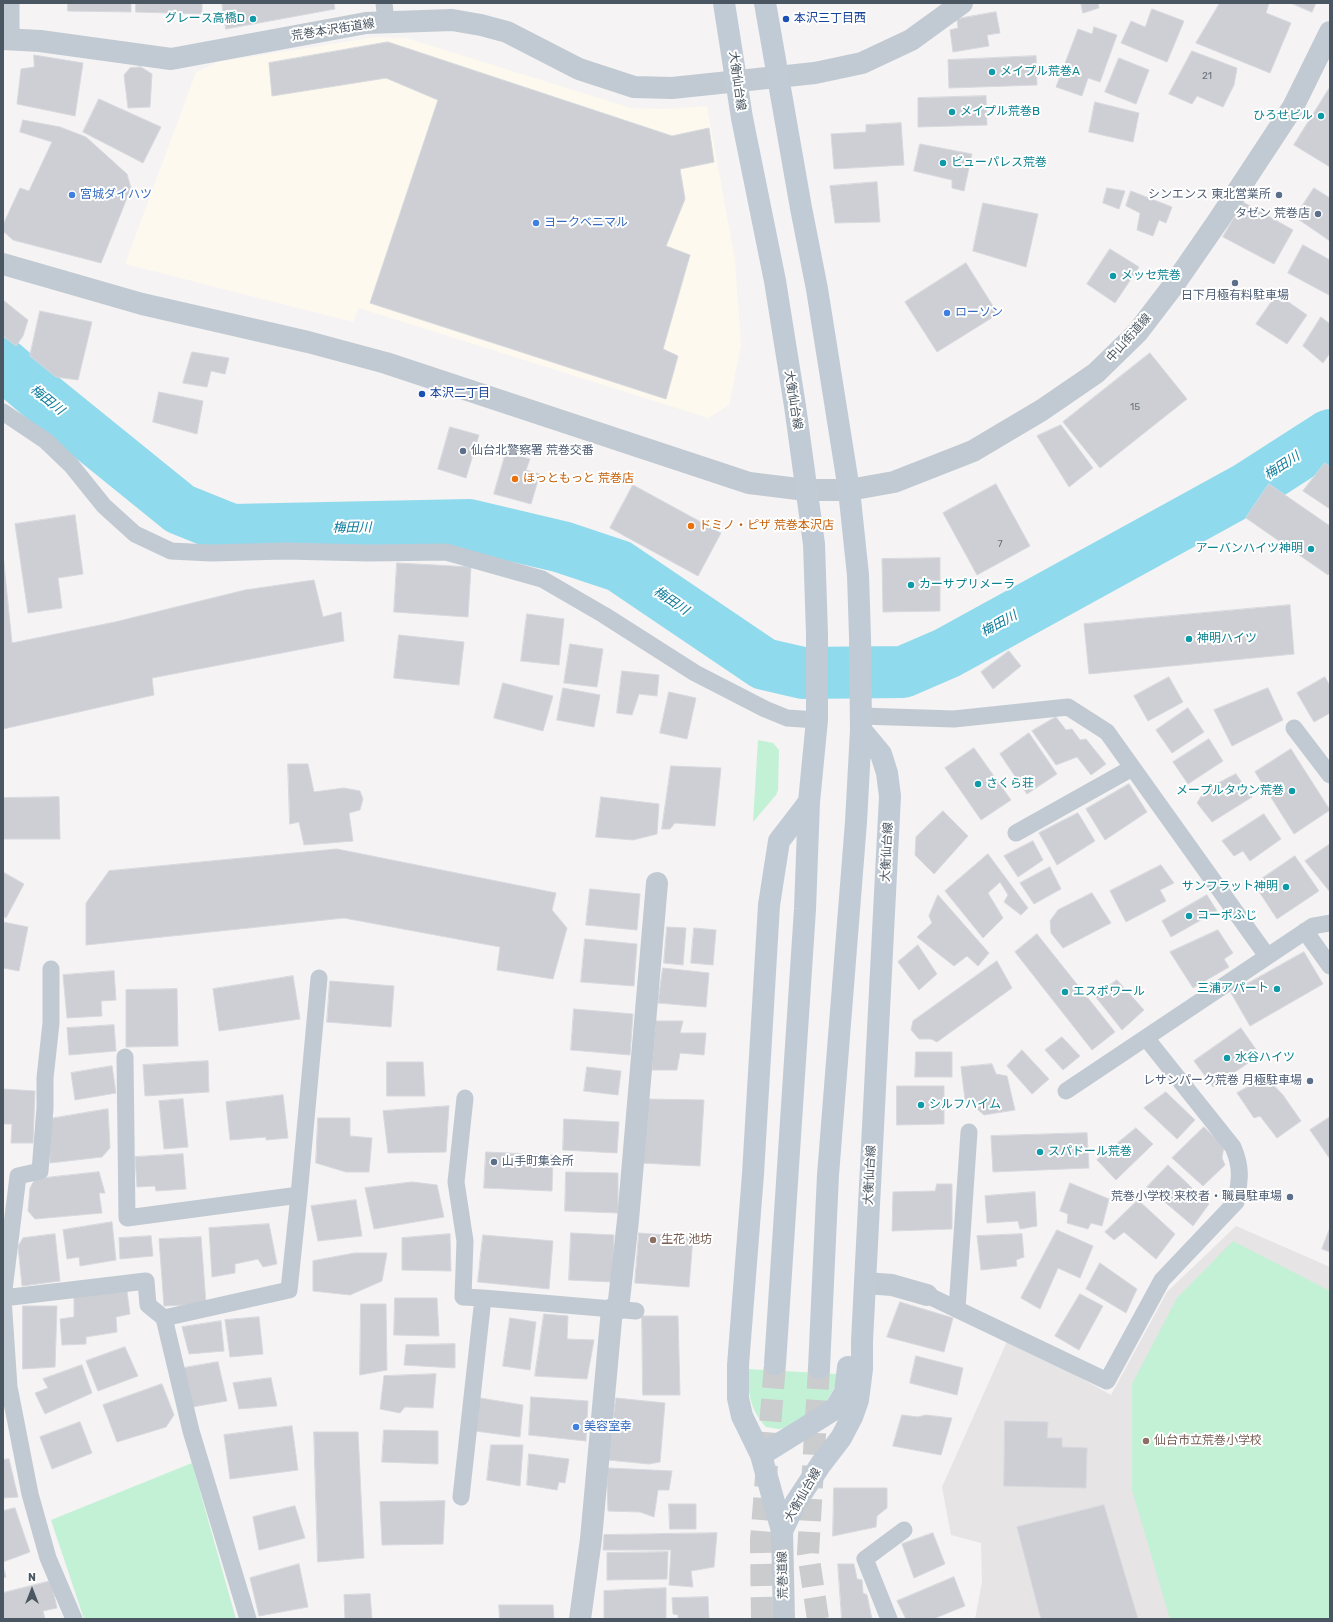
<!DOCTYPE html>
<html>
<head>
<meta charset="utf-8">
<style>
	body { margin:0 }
	#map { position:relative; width:1333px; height:1622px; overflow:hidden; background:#f5f3f3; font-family:Rubik,sans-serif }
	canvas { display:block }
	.frame { position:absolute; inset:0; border:4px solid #4a5661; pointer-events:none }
	.north { position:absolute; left:12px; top:1570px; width:40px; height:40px; -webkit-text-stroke:3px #fff; paint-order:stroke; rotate:0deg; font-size:11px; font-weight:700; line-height:16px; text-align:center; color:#4a5661 }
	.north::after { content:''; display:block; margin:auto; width:14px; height:18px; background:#4a5661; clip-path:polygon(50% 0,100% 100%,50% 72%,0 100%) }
</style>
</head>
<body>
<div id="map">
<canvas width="1333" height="1622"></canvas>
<div class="frame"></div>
<div class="north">N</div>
</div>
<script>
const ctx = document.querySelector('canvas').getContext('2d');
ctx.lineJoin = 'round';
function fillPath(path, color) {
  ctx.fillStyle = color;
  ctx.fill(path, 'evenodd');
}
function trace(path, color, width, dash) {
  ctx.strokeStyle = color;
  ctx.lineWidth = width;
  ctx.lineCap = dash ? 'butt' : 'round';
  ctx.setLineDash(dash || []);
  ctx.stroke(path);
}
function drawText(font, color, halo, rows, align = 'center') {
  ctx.font = font + ' Rubik,"Noto Sans JP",sans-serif';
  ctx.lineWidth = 4;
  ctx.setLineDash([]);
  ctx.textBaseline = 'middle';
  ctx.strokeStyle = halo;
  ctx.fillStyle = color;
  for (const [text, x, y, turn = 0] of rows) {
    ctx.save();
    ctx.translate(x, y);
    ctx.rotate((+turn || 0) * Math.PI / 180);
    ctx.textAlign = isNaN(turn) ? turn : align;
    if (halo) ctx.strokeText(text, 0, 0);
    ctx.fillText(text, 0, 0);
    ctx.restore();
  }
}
fillPath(new Path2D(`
	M376 37 406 38 631 108 666 109 707 106 735 261 741 345 729 405 708 418 359 308 353 322 125 264 196 72 218 62Z`), '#fdf9ef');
fillPath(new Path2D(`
	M1236 1226 1330 1267V1619H975L982 1582 981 1543 951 1535 942 1487 1009 1337 1111 1395 1167 1292Z`), '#e6e4e5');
fillPath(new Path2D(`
	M758 740 773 743 779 750 778 790 776 795 753 822Z
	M1233 1241 1330 1291V1619H1170L1132 1490V1384L1177 1298Z
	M747 1369 837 1374 838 1381 824 1406 788 1428 778 1429 766 1427C749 1408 749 1394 747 1369Z
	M192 1463 236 1619H84L51 1520Z`), '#c3f1d5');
trace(new Path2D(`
	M3 364 38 394 180 509 232 530 469 525 562 547 619 566 764 664 803 673 903 672 947 653 1249 487 1330 435`), '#90daee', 52);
const building = new Path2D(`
	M68 3H131V12L68 11Z
	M136 3H202V14L136 12Z
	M222 3H334L335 9 226 29Z
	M1081 3H1098L1099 8 1083 13Z
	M1220 3H1269L1266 13 1291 23 1270 73 1196 43Z
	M1291 3H1316L1312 12Z
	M1152 9 1184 21 1167 62 1121 43 1131 21 1145 27Z
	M996 12 1000 33 987 35 989 46 953 52 950 30 958 28 957 19Z
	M1094 27 1117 35 1100 82 1088 78 1082 96 1056 87 1078 29 1092 34Z
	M388 42 672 136 709 128 714 162 680 169 685 199 666 246 690 255 663 349 678 356 666 399 370 303 438 100 386 78 272 96 269 63Z
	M1192 51 1237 68 1234 85 1223 107 1197 96 1192 104 1169 94Z
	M34 55 83 63 75 116 17 104 21 69 34 67Z
	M1036 56 1037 85 949 88 948 60Z
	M1119 58 1149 70 1136 104 1105 92Z
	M141 67 152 74 150 107 128 108 124 75 130 68Z
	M1330 87V167L1294 145Z
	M986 96 987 125 918 127V98Z
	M99 99 161 127 143 163 83 132Z
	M1095 102 1139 113 1133 142 1089 132Z
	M23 120 60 127 86 137 127 174 131 188 101 263 13 240 3 231V225L20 188 29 191 52 142 20 132Z
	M901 123 904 165 834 169 831 134 866 132V125Z
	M920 144 972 154 964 191 952 188V180L914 171Z
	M877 182 880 222 835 223 830 186Z
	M1107 188 1125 191 1119 209 1103 203Z
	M1314 188 1330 198V241L1295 217Z
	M1131 191 1172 207 1166 223 1159 220 1153 236 1137 230 1140 213 1126 206Z
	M1243 202 1293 230 1274 264 1223 237Z
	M983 203 1038 214 1026 267 973 251Z
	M1303 245 1330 260 1329 295 1288 273Z
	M1110 249 1139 267 1115 303 1087 284Z
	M966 263 998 314 937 352 905 302Z
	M1277 294 1307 315 1287 344 1256 324Z
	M3 300 28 320 23 336 16 346 3 336Z
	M40 311 92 322 78 380 56 377 30 356Z
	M1321 317 1330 324V353L1323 363 1303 346Z
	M192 352 229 358 225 374 211 371 207 387 183 383Z
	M1150 353 1187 399 1100 468 1063 422Z
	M159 392 203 401 197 434 153 422Z
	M1061 425 1093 468 1069 487 1037 436Z
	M450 427 479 435 466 478 438 469Z
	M506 452 530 459 526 470 540 474 531 504 494 494Z
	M1325 463 1330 467V509L1303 491Z
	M996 484 1030 546 977 575 943 513Z
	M1269 484 1330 526V573L1328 575 1246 518Z
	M633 485 721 533 698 576 610 528Z
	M75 515 83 574 58 578 62 608 28 613 15 524Z
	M3 554 12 643 115 622 245 590 314 580 323 617 341 612 344 641 152 678 154 695 3 729Z
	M940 558V611L883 612 882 559Z
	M397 563 471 567 468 617 394 612Z
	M1290 605 1294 654 1089 674 1084 624Z
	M527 614 564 619 559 665 521 661Z
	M399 635 464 642 459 685 394 678Z
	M570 644 603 649 597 687 564 683Z
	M1009 651 1021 666 993 689 981 672Z
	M622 671 659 675 657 696 639 694 632 715 617 713Z
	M1169 677 1183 702 1148 721 1134 696Z
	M1325 677 1330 686V713L1314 722 1297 693Z
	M503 683 553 696 543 731 494 718Z
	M563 688 600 695 594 727 557 720Z
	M1268 688 1283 720 1232 746 1214 710Z
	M669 692 696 698 687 739 660 733Z
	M1188 708 1204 732 1172 753 1156 730Z
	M1056 717 1066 730 1072 729 1080 740 1086 739 1106 764 1091 775 1077 757 1056 765 1032 731Z
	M1029 733 1057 774 1027 794 1000 754Z
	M1209 739 1223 761 1188 784 1173 762Z
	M974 748 1011 800 981 820 945 768Z
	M1291 749 1330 810 1294 834 1255 772Z
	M288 764H308L314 792 344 788 360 791 363 799 360 810 349 813 353 841 304 845 299 822 290 824Z
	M671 766 721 768 715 826 675 823 670 829H662Z
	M1236 774 1252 797 1212 822 1197 803 1205 790Z
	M1129 784 1147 812 1105 840 1086 809Z
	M59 797 60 839H3V798Z
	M601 797 659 804 657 834 633 840 596 837Z
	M943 811 968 836 934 874 915 855 916 837Z
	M1078 813 1095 841 1057 865 1039 833Z
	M1264 814 1281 839 1250 861 1243 851 1234 856 1222 841Z
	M1033 841 1043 860 1018 877 1004 856Z
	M1330 844V892L1305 861Z
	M337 849 556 893 552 910 567 928 553 979 497 970 500 947 344 918 86 945V903L109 871Z
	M988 854 1028 908 1021 915 1004 902 1008 895 1000 882 988 893 1003 918 983 938 945 891Z
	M1295 856 1319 891 1277 919 1254 884Z
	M1161 865 1174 883 1160 890 1166 901 1126 922 1110 891Z
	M1050 867 1061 889 1034 904 1020 883Z
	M3 872 24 884 6 918 3 916Z
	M590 889 640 894 637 930 586 925Z
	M1092 893 1111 923 1063 948 1051 933 1050 921 1058 910Z
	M938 895 989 953 978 966 967 956 954 966 917 937 932 923 929 916Z
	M1207 895 1217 911 1171 937 1162 921Z
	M3 922 28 927 19 971 3 968Z
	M667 927 686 928 683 965 664 963Z
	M694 928 716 930 713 965 691 963Z
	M1218 930 1233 953 1224 959 1229 967 1193 988 1170 952Z
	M1037 934 1115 1032 1092 1050 1015 952Z
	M585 939 637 944 634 986 581 982Z
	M918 945 937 974 919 990 898 962Z
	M1304 952 1323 984 1250 1026 1231 993Z
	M997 961 1012 988 937 1042 931 1039H919L911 1030 913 1021Z
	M663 968 709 973 706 1007 658 1003Z
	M114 971 116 1000 101 1001 102 1016 67 1018 63 975Z
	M293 976 300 1019 219 1031 213 989Z
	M1117 980 1144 1010 1122 1030 1095 996Z
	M330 981 394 986 391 1027 327 1022Z
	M177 989 178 1046 126 1047V990Z
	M574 1009 633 1014 630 1055 571 1050Z
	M656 1021H683L680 1033H706L704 1055 680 1053 677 1070H652Z
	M114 1025 116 1051 69 1055 67 1028Z
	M1241 1028 1260 1055 1213 1087 1194 1061Z
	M1062 1037 1080 1056 1063 1070 1045 1050Z
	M1022 1050 1049 1079 1032 1094 1007 1066Z
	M916 1052H952V1077H915Z
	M208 1061 209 1092 145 1096 143 1065Z
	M387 1062H423L425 1096H387Z
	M992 1064 996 1074 1007 1076 1015 1110 984 1115 977 1109 976 1100H965L961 1067Z
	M112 1066 116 1093 75 1100 71 1073Z
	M587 1067 621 1071 618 1095 584 1091Z
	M1266 1077 1283 1095 1301 1121 1277 1138 1260 1116 1254 1118 1237 1093Z
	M897 1086H944V1124L897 1125Z
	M3 1089 35 1091 33 1143H11L12 1124H3Z
	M1166 1092 1195 1120 1177 1139 1144 1108Z
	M283 1095 288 1138 266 1140V1137L230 1140 226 1102Z
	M183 1099 188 1147 164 1149 159 1101Z
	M646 1099 704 1100 700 1166 640 1163Z
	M449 1106 446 1152 388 1153 383 1111Z
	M108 1109 110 1148 102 1157 50 1163 49 1119Z
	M1330 1117V1159L1310 1130Z
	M318 1118H350V1136L372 1138 369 1172H346L316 1163Z
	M564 1119 619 1122 617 1153 563 1150Z
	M1204 1127 1224 1146 1222 1158 1225 1165 1203 1186 1172 1158Z
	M1136 1128 1153 1144 1116 1180 1097 1160Z
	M1087 1133 1089 1168 993 1172 991 1136Z
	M486 1152 553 1155 552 1191 484 1188Z
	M183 1154 186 1189 156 1191 155 1186 137 1187 135 1157Z
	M1168 1165 1209 1204 1193 1226 1147 1187Z
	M99 1172 105 1193H99L102 1213 35 1219 28 1211 30 1188 35 1179Z
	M566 1172 618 1173V1213L565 1211Z
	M412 1182 437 1185 444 1217 374 1229 365 1188Z
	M1070 1183 1109 1199 1102 1226 1091 1223 1088 1229 1067 1223 1068 1214 1060 1211Z
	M937 1184H952V1229L892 1231 893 1192 935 1191Z
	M1035 1192 1037 1226 1020 1229 1018 1221 987 1223 985 1196Z
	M356 1200 362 1236 318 1241 311 1206Z
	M1138 1200 1175 1234 1156 1259 1124 1232 1114 1240 1105 1232Z
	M112 1222 116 1260 80 1266 79 1257 67 1259 63 1230Z
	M269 1224 277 1264 263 1267 258 1259 235 1264V1273L212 1277 209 1228Z
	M1330 1228V1252L1322 1249Z
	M1057 1230 1093 1246 1080 1278 1058 1268 1040 1309 1021 1298Z
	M571 1233 614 1235 612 1282 569 1280Z
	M639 1233 693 1237 689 1287 635 1283Z
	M55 1234 60 1281 22 1286 18 1246 23 1238Z
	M450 1234 451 1271 402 1270V1238Z
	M1022 1234 1024 1257 1016 1260 1017 1266 981 1270 977 1236Z
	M483 1235 553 1241 549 1289 478 1282Z
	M151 1236 153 1256 120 1259 119 1238Z
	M201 1237 206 1304 164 1306 159 1239Z
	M355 1253H387L382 1281 350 1295 313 1291V1261Z
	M1100 1263 1137 1289 1126 1313 1086 1289Z
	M127 1291 130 1314 116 1317 117 1332 86 1337V1344L62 1345 60 1319 74 1317V1297Z
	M1080 1294 1103 1306 1079 1350 1055 1336Z
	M395 1298H437L439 1336 394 1335Z
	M900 1302 953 1318 944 1352 887 1337Z
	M361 1304H386L387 1370 360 1375Z
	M23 1306H57L55 1367 23 1369Z
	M544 1314 568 1316 567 1339 594 1340 587 1379 535 1376Z
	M642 1316H678L680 1395H643Z
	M259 1317 263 1354 230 1357 225 1320Z
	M510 1318 536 1322 530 1370 503 1366Z
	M221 1321 224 1351 189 1354 182 1327Z
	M455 1344V1368L404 1365 406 1345Z
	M125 1347 138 1376 98 1391 86 1361Z
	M916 1356 963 1368 957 1395 910 1383Z
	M218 1362 227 1401 192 1407 183 1368Z
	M82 1365 92 1393 45 1414 35 1393 48 1388 43 1379Z
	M436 1374 433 1408 405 1407 400 1413 380 1409 384 1376Z
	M271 1378 277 1406 239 1409 233 1383Z
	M162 1384 174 1415 166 1427 117 1442 103 1405Z
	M531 1397 588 1401 586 1441 529 1435Z
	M480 1398 523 1405 520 1437 475 1431Z
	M616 1398 665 1403 660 1462 649 1464 608 1460Z
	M902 1415 918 1417 926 1415 952 1418 941 1455 893 1446Z
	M1005 1421 1048 1422 1047 1438H1062V1447L1087 1448 1086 1488 1004 1486Z
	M80 1422 92 1453 52 1469 40 1437Z
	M292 1426 298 1470 230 1479 224 1435Z
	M384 1430 438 1431V1464L382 1462Z
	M314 1432H358L364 1558 318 1562Z
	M491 1445H523L520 1486 487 1480Z
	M529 1454 569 1459 565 1483 559 1482 557 1490 527 1485Z
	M9 1459 18 1497 3 1498V1460Z
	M608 1468 672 1471 669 1490H658L654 1517 640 1512 608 1511 607 1485Z
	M834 1488H887V1508L877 1516 876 1527 833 1536Z
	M445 1501 443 1544 382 1545 380 1502Z
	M669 1504H696V1529H670Z
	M1104 1505 1138 1619H1041L1017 1527Z
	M295 1506 305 1538 259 1550 253 1517Z
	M15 1508 30 1552 3 1562V1511Z
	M717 1533 714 1567 691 1571 693 1587 669 1585 671 1550H603L604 1535Z
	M933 1533 945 1564 914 1578 902 1544Z
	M668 1552 667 1579 607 1580V1553Z
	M299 1564 308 1607 259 1616 250 1578Z
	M838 1564H854L857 1579 862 1580 863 1593 867 1595 872 1619H842Z
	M3 1566 6 1577 3 1578Z
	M954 1577 965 1606 933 1619H906L897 1601Z
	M51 1581 57 1608 43 1611 45 1619H3V1593Z
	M666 1588V1619H604V1591Z
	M370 1594 372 1619H345L344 1595Z
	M708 1597 709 1619H678V1615L673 1614 672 1598Z
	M499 1605H553L554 1619H500Z`);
fillPath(building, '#cdcfd5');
trace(building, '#d7d9de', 1);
trace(new Path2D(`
	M762 1619 761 1540 775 1364
	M818 1619 808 1553 819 1368`), '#caccce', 22, [22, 11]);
trace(new Path2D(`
	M384 3 386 22
	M11 39V3
	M3 412 46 441 71 465 104 506 135 534 171 551 211 553 285 551 369 553 446 552 542 579 604 615 695 673 765 709 787 718 817 720
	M861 716 954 719 1068 707 1107 732 1267 956
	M1294 728 1330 775
	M1016 833 1132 768
	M1305 931 1330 966
	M51 969V1023L45 1078V1108L40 1171 18 1176 3 1298 146 1281 148 1305 164 1318
	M125 1057 127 1218 299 1195 319 978
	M1066 1091 1313 926 1330 923
	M927 1295 1107 1381 1162 1280 1236 1202C1240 1179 1242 1168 1233 1147L1146 1038
	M3 1298 9 1387 30 1494 48 1558 74 1619
	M483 1298 636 1311
	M957 1309 969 1132
	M461 1497 483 1298 463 1297 465 1241 456 1182 465 1098
	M248 1619 191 1431 164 1318 289 1290 299 1195
	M889 1619 865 1559 904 1530`), '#c1cad2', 17);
trace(new Path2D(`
	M3 39 40 41 171 59 366 23 452 20 481 25 507 32 579 69 634 87 672 88 815 73 862 63 911 40 962 3
	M865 1283 892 1285 927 1295
	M618 1309 628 1220 657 883
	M580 1619 591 1539 612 1309`), '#c1cad2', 22);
trace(new Path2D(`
	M3 264 142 304 308 342 386 363 749 483 806 490H849L894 482 973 451 1042 410 1096 373 1137 333 1173 286 1218 221 1293 107 1330 32
	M782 1531 784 1619`), '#c1cad2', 22);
trace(new Path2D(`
	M724 3 742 118 775 281 795 406 814 544 817 634V720L809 802 805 909 775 1364
	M765 3 801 208 817 289 849 490 858 575 860 637 861 730 856 822 828 1175 819 1368
	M761 1455 835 1409 845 1392 848 1367
	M782 1531 796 1502 821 1464 841 1438 852 1417 858 1400 862 1369V1341L890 796 887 773 881 754 861 730
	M782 1531 761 1455 742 1416 738 1398V1365L753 1174 769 905 779 841 809 802`), '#c1cbd6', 22);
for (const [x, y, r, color] of [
	[253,19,4,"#0f9aa8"],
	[786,19,4,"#1a4fb4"],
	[992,72,4,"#0f9aa8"],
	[952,112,4,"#0f9aa8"],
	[1321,116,4,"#0f9aa8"],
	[943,163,4,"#0f9aa8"],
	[72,195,4,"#3f7fe0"],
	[1279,195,4,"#5c6f8a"],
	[1318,214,4,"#5c6f8a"],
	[536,223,4,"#3f7fe0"],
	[1113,276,4,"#0f9aa8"],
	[1235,283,4,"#5c6f8a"],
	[947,313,4,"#3f7fe0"],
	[422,394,4,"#1a4fb4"],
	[463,451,4,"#5c6f8a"],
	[515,479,4,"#e8710a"],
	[691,526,4,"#e8710a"],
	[1311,549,4,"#0f9aa8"],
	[911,585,4,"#0f9aa8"],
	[1189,639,4,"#0f9aa8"],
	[978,784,4,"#0f9aa8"],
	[1292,791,4,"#0f9aa8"],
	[1286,887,4,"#0f9aa8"],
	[1189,916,4,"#0f9aa8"],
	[1277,989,4,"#0f9aa8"],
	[1065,992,4,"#0f9aa8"],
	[1227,1058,4,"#0f9aa8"],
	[1310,1081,4,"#5c6f8a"],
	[921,1105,4,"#0f9aa8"],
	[1040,1152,4,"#0f9aa8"],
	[494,1162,4,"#5c6f8a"],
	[1290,1197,4,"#5c6f8a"],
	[653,1240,4,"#8d6e63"],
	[576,1427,4,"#3f7fe0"],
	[1146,1441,4,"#8d6e63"]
]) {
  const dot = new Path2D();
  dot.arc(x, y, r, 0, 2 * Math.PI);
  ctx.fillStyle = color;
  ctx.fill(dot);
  trace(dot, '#fff', 1.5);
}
drawText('10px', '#6b747e', null, [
	["21",1207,76],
	["15",1135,407],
	["7",1000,544]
]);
drawText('12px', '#0d838f', '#fff', [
	["グレース高橋D",245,19,"right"],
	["メイプル荒巻A",1000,72],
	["メイプル荒巻B",960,112],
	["ひろせビル",1313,116,"right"],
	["ビューパレス荒巻",951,163],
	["メッセ荒巻",1121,276],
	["アーバンハイツ神明",1303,549,"right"],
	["カーサプリメーラ",919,585],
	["神明ハイツ",1197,639],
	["さくら荘",986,784],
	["メープルタウン荒巻",1284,791,"right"],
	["サンフラット神明",1278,887,"right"],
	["コーポふじ",1197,916],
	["三浦アパート",1269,989,"right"],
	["エスポワール",1073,992],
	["水谷ハイツ",1235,1058],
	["シルフハイム",929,1105],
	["スパドール荒巻",1048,1152]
], 'left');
drawText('12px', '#164399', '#fff', [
	["本沢三丁目西",794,19],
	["本沢二丁目",430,394]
], 'left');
drawText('12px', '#4a5661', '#fff', [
	["荒巻本沢街道線",333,30,-9],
	["大衡仙台線",737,81,82],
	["中山街道線",1129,338,-48],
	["大衡仙台線",793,400,81],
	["大衡仙台線",887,852,-87],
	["大衡仙台線",870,1175,-87],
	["大衡仙台線",803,1495,-60],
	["荒巻道線",783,1575,-91]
]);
drawText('12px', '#366cbe', '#fff', [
	["宮城ダイハツ",80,195],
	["ヨークベニマル",544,223],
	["ローソン",955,313],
	["美容室幸",584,1427]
], 'left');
drawText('12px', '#4e5e75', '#fff', [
	["シンエンス 東北営業所",1271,195],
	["タゼン 荒巻店",1310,214],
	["日下月極有料駐車場",1235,296,"center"],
	["仙台北警察署 荒巻交番",471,451,"left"],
	["レサンパーク荒巻 月極駐車場",1302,1081],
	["山手町集会所",502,1162,"left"],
	["荒巻小学校 来校者・職員駐車場",1282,1197]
], 'right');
drawText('12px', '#c56008', '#fff', [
	["ほっともっと 荒巻店",523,479],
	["ドミノ・ピザ 荒巻本沢店",699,526]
], 'left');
drawText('12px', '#785e54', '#fff', [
	["生花 池坊",661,1240],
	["仙台市立荒巻小学校",1154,1441]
], 'left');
drawText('italic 13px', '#0c7c9b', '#fff', [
	["梅田川",47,400,39],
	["梅田川",1282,466,-33],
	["梅田川",352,528,-1],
	["梅田川",671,601,34],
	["梅田川",999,624,-29]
]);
</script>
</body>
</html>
